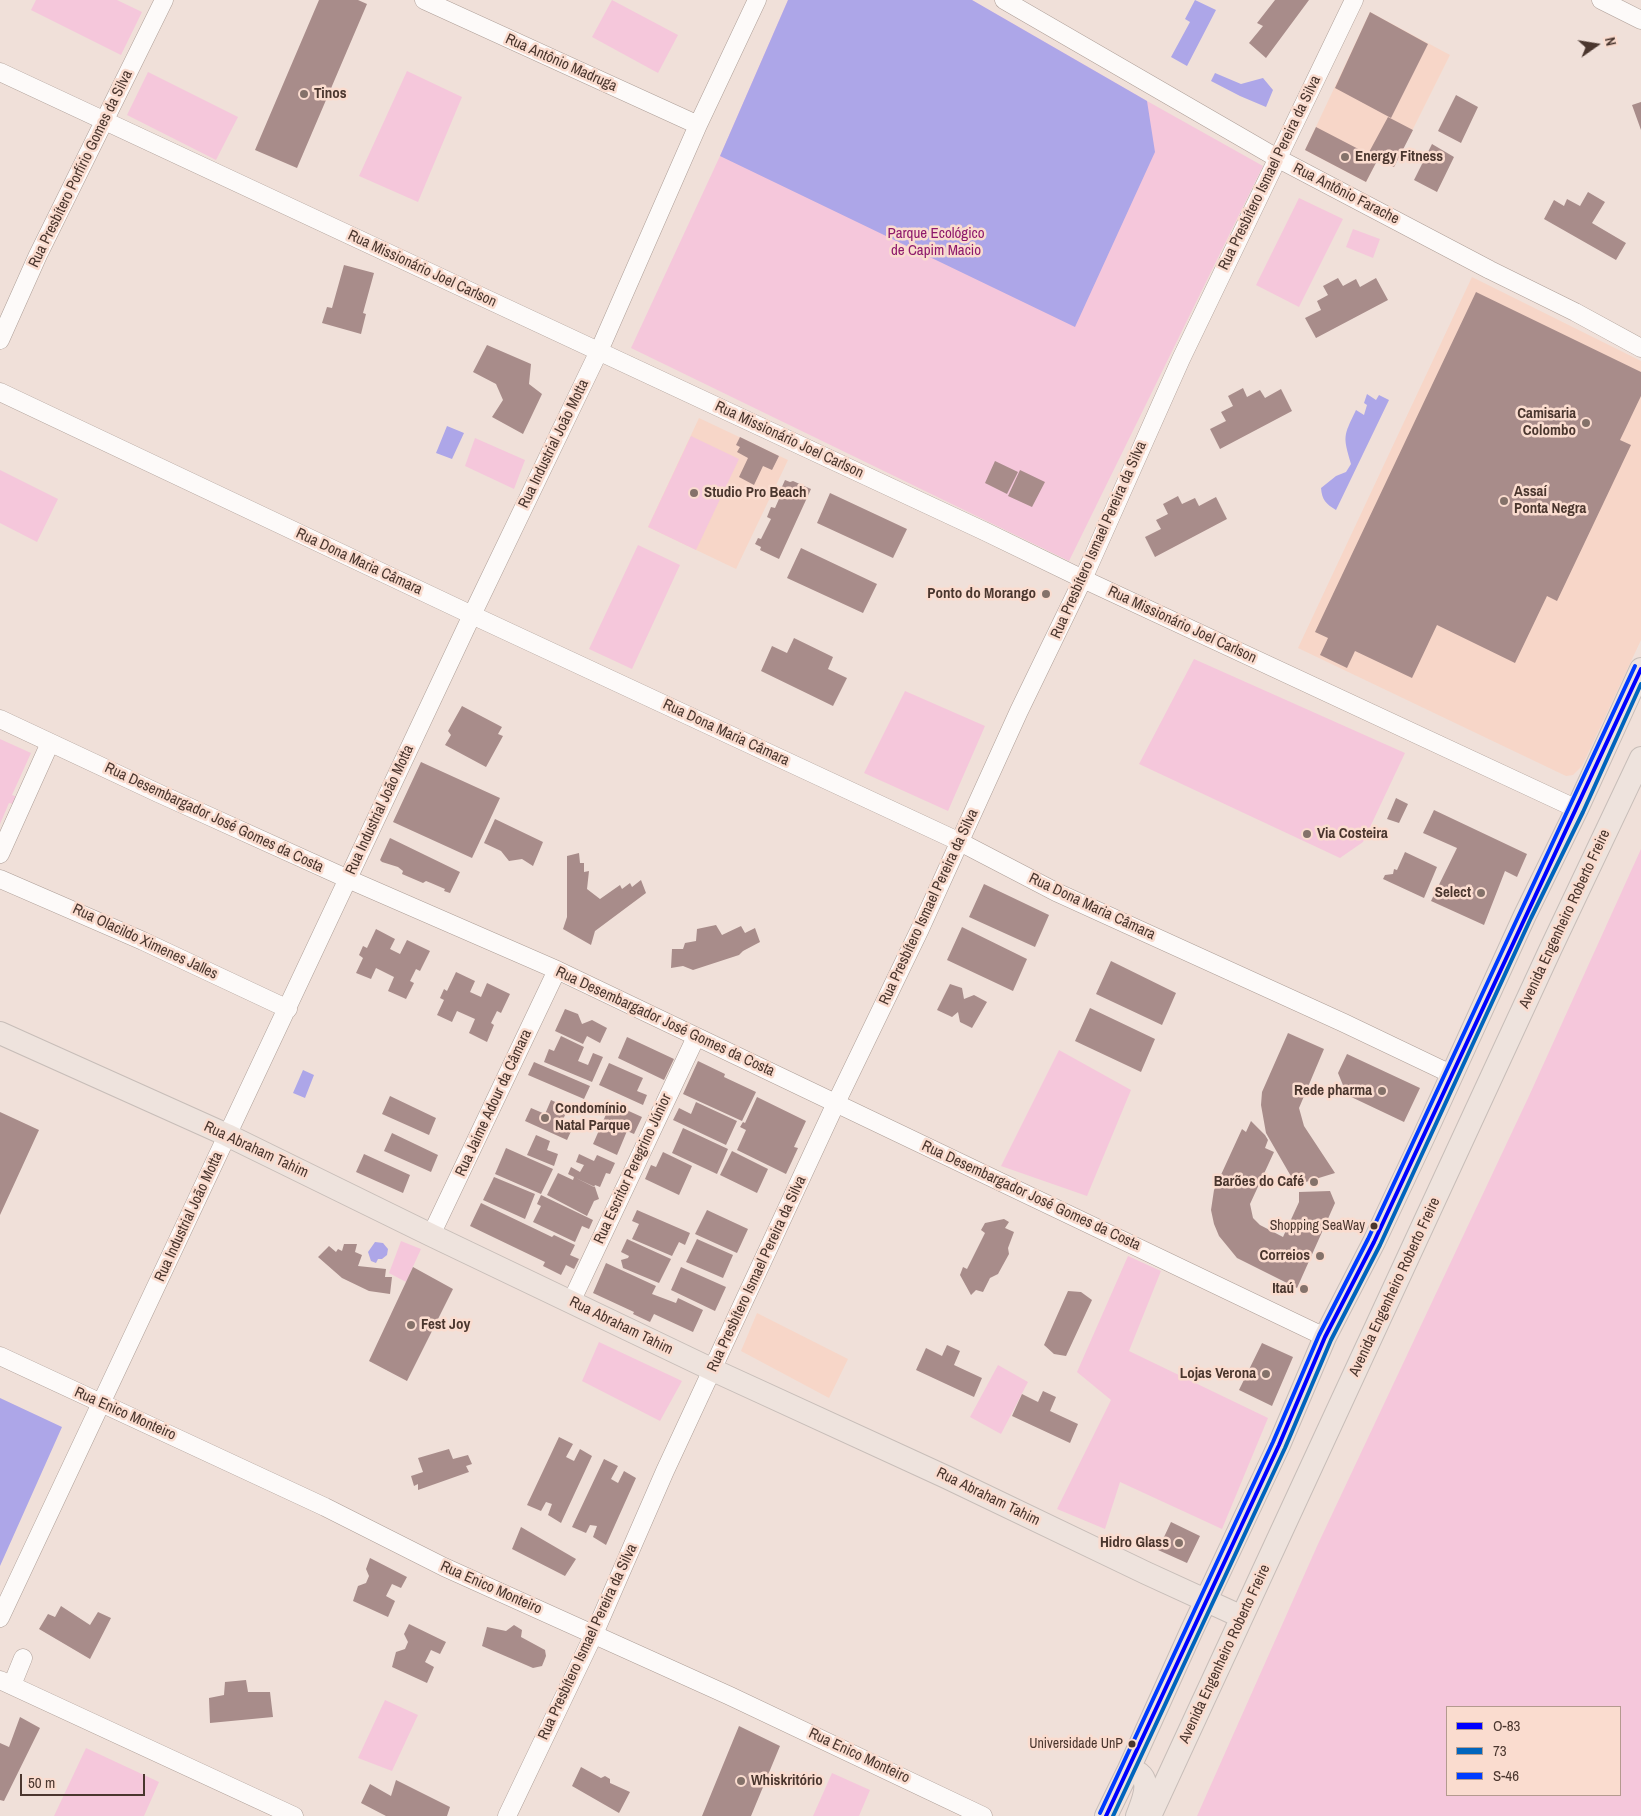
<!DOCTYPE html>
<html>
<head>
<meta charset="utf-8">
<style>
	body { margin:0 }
	#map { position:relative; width:1641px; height:1816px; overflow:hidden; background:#f0e0d9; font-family:"Archivo Narrow",sans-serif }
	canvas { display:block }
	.legend { position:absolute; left:1446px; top:1706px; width:175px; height:90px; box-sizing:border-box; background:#fadccf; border:1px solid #b49a8f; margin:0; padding:6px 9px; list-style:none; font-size:15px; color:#4a362e }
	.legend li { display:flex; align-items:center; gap:10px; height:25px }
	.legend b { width:25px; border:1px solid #b49a8f }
	.north { position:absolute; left:1571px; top:20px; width:50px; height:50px; -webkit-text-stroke:4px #fadccf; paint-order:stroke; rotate:77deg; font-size:14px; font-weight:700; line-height:20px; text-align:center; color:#4a362e }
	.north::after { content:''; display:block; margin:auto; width:18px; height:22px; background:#4a362e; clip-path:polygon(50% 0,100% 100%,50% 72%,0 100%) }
	.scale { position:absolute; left:20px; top:1774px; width:125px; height:22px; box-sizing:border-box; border:2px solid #4a362e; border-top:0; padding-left:6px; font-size:15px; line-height:18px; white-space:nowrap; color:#4a362e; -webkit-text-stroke:4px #fadccf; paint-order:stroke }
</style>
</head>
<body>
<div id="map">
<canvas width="1641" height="1816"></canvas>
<ul class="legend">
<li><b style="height:6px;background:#00f"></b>O-83</li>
<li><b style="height:6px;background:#0065bd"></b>73</li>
<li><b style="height:6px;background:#003cff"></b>S-46</li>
</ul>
<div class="north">N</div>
<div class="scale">50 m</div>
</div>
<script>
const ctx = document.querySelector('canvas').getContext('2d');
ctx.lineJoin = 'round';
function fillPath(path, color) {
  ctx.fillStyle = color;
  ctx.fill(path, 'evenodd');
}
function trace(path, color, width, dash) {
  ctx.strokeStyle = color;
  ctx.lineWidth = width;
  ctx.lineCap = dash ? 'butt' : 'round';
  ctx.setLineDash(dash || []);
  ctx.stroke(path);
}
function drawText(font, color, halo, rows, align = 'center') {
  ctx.font = font + ' "Archivo Narrow",sans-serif';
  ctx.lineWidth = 5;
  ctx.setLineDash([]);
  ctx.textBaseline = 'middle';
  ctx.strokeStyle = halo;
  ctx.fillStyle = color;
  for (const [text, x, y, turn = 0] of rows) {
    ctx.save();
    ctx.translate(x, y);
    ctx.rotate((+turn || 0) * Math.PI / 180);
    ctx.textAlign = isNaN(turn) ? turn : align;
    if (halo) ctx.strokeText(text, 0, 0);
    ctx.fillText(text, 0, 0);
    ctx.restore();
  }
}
fillPath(new Path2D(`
	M1370 12 1450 55 1394 167 1378 159 1366 182 1305 150Z
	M1472 277 1641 361V640L1582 766 1573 775 1566 776 1298 648Z
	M699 418 788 460 736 569 648 527Z
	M757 1313 848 1359 829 1398 741 1351Z`), '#f7d6c8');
fillPath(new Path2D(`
	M36 0H117L142 12 121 55 31 10Z
	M612 0 678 35 658 73 592 37Z
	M788 0H972L1147 101 1263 166 1069 561 631 348 720 156Z
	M407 71 462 97 418 202 359 176Z
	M148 72 238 117 216 160 127 115Z
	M1299 198 1343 219 1299 307 1256 285Z
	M1353 229 1380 239 1373 258 1346 247Z
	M691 436 739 459 696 550 648 527Z
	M475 438 525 460 514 489 465 466Z
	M0 470 58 499 37 542 0 523Z
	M638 545 680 565 632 669 589 649Z
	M1194 659 1405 753 1363 842 1340 858 1139 764Z
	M905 691 985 726 948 811 864 773Z
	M0 739 31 753 12 795 23 799 20 806 9 803 0 824Z
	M1641 849V1816H1197L1318 1544 1529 1096ZM1620 1707V1795H1447V1707Z
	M1059 1050 1131 1090 1087 1196 1001 1166Z
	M401 1241 421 1249 406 1282 389 1273Z
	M1128 1256 1161 1271 1129 1351 1268 1418 1222 1529 1120 1482 1105 1529 1057 1509 1111 1400 1077 1372Z
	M599 1342 682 1381 660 1421 582 1381Z
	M998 1365 1028 1382 1001 1434 970 1417Z
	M385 1700 418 1715 392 1771 358 1758Z
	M86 1748 159 1782 144 1816H54Z
	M832 1773 870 1790 859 1816H813Z`), '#f5c7db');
fillPath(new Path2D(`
	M788 0H972L1147 101 1155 152 1075 327 720 156Z
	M1195 0 1216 10 1187 66 1171 57 1190 22 1185 19Z
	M1215 73 1241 84 1263 78 1273 90 1266 107 1240 96 1211 81Z
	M1367 394 1376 400 1379 395 1389 400 1336 510C1326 504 1322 500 1321 488L1336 476 1346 472 1351 464C1343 436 1343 437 1356 410L1364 415 1367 405 1364 403Z
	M447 426 464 433 452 459 436 453Z
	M303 1070 314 1075 305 1098 293 1093Z
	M375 1242 383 1243 388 1249 387 1255 382 1259H378L376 1263 371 1261 368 1252Z
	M0 1398 62 1427 0 1566Z`), '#ada6e8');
fillPath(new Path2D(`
	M319 0H358L367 4 297 168 255 150Z
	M1275 0H1309L1266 58 1249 43 1263 26 1257 23Z
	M1370 12 1428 44 1391 118 1335 88Z
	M1456 95 1478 107 1461 143 1438 131Z
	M1641 102V130L1632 105Z
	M1388 117 1413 130 1394 167 1378 159 1366 182 1305 150 1316 127 1368 154Z
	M1432 144 1454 157 1437 192 1414 180Z
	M1588 192 1605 202 1592 223 1626 243 1616 260 1544 219 1554 200 1564 206 1567 199 1580 206Z
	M344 265 374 273 363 313 366 314 361 334 322 323 327 307 332 308Z
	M1338 278 1343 286 1356 279 1360 287 1376 278 1388 300 1316 338 1305 318 1321 310 1317 301 1328 295 1323 286Z
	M1476 292 1641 372V396L1620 440 1631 445 1557 601 1547 596 1515 663 1437 625 1412 678 1355 651 1347 668 1320 655 1328 638 1315 632Z
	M487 345 531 364 529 384 542 394 523 434 492 417 503 400 496 384 473 372Z
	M1243 388 1247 397 1260 390 1265 398 1281 389 1292 411 1220 449 1210 429 1226 421 1221 412 1233 406 1228 396Z
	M740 437 779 456 772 470 763 466 754 485 739 477 748 458 737 452 740 447 736 445Z
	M995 461 1018 472 1007 494 985 483Z
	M1020 470 1045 482 1032 507 1008 496Z
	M785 480 790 482 793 481 811 489 779 559 760 550 761 547 755 544 758 538 761 539 771 519 767 517 771 507 775 508 783 490 781 489Z
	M830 493 907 529 893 558 817 523Z
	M1178 496 1182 504 1195 498 1199 506 1216 497 1227 519 1155 557 1145 537 1161 529 1156 520 1168 514 1163 504Z
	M801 548 877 584 863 613 787 578Z
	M794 638 833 657 828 669 847 678 833 706 761 671 772 646 787 653Z
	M462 706 502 727 498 734 503 736 486 767 445 745 451 735 448 731Z
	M421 762 500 798 472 858 393 822Z
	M1396 798 1408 804 1399 823 1387 819Z
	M1434 810 1527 854 1517 877 1505 871 1484 925 1431 901 1457 848 1423 833Z
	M495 819 543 842 533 866 522 859 509 861 501 851 484 843Z
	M390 838 460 872 450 893 444 891 445 889 431 883 426 881 423 883 402 874 403 871 398 867 382 862 380 860Z
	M1405 852 1437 867 1424 898 1383 879 1385 875 1393 874 1394 869 1397 870Z
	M579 853 580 863H584V872L589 871 587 889 600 899 620 885 622 889 630 883 632 887 641 880 646 893 595 931 591 945 563 929 567 917V856Z
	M984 884 1049 915 1035 947 969 917Z
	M716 925 722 935 741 926 745 933 755 928 760 942 743 951 739 955 693 970 683 966 671 968 672 949H683L685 943 696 941 697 929Z
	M962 927 1027 959 1013 991 947 960Z
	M376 929 395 939 390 949 400 954 407 940 430 951 420 971 416 969 410 981 414 983 406 999 388 991 394 977 376 968 371 979 356 973 363 958 359 955 363 946 367 948Z
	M1111 961 1176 993 1162 1025 1096 994Z
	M456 972 475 981 470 992 481 997 487 983 510 994 501 1013 497 1011 491 1023 494 1025 487 1042 469 1033 475 1019 457 1011 452 1022 437 1015 444 1000 440 998 444 989 447 991Z
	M950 984 962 988 964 999 974 995 987 1002 972 1028 960 1022 958 1012 952 1017 937 1010Z
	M1090 1008 1155 1039 1141 1072 1075 1041Z
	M565 1009 578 1014 582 1024 592 1020 607 1028 600 1043 587 1036 583 1044 555 1031Z
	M1288 1033 1324 1049 1299 1108 1304 1126 1335 1173 1296 1185 1266 1133 1261 1105 1262 1092Z
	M561 1036 584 1047 578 1061 588 1065 593 1053 603 1057 592 1082 544 1062 549 1049 554 1051Z
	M627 1037 674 1059 664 1080 618 1058Z
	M1347 1054 1420 1088 1404 1122 1347 1095 1338 1073Z
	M698 1061 725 1074 724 1077 756 1092 742 1121 683 1094Z
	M534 1062 590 1086 584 1099 528 1075Z
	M609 1063 643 1078 637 1091 647 1095 643 1105 599 1085Z
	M390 1096 436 1118 429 1135 382 1114Z
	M757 1097 806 1121 794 1147 798 1148 786 1174 737 1150 746 1130 740 1127 743 1122 745 1123Z
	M551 1100 568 1108 562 1122 573 1127 567 1140 525 1121 531 1108 545 1114Z
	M696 1102 737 1121 726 1145 673 1120 679 1108 691 1114Z
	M611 1103 642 1117 634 1134 627 1131 617 1155 593 1144Z
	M0 1112 39 1130 0 1215Z
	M1251 1121 1265 1135 1268 1140 1265 1148 1274 1152 1250 1204 1253 1218 1260 1225 1283 1237 1299 1202V1192L1330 1191 1335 1203 1297 1288 1237 1258 1219 1236 1214 1224 1211 1210 1214 1190 1242 1129 1246 1132Z
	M683 1128 728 1149 717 1174 672 1153Z
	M392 1133 438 1155 431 1172 384 1151Z
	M536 1135 550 1141 547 1150 558 1154 554 1166 527 1155Z
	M506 1148 553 1169 541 1194 495 1174Z
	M732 1151 768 1169 757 1193 720 1175Z
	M663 1152 692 1166 679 1195 645 1179 651 1165 656 1167Z
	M364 1154 410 1175 403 1193 356 1172Z
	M579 1154 594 1161 597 1155 615 1163 610 1174 606 1173 600 1187 595 1185 594 1187 576 1178 595 1187 599 1199 594 1201 587 1216 547 1195 558 1173 573 1180 574 1177 568 1174 571 1167 580 1172 584 1165 576 1162Z
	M494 1177 535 1194 525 1219 483 1200Z
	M541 1195 593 1220 589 1229 582 1226 575 1242 533 1222 541 1206 537 1204Z
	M481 1203 552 1237 554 1235 575 1245 570 1255 579 1259 574 1269 566 1265 561 1275 543 1266 545 1262 470 1226Z
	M637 1210 690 1233 685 1245 679 1242 672 1256 632 1239 639 1224 632 1221Z
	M707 1210 748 1229 737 1253 695 1234Z
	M1004 1219 1009 1222 1005 1228 1014 1232 1008 1248 1009 1254 998 1274 990 1278 983 1292 976 1290 971 1295 960 1275 963 1267 967 1269 985 1233 981 1230 985 1223Z
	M627 1239 671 1259 659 1283 623 1268 621 1260 628 1258 629 1256 621 1252Z
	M697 1239 733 1255 723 1278 686 1262Z
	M344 1244H357L355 1252 362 1255 358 1266 386 1269 385 1277H392L390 1294 369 1291 342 1278 318 1257 329 1246 336 1252 338 1249 342 1251Z
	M606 1263 656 1286 652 1294 676 1303 678 1298 703 1310 693 1332 654 1314 650 1322 633 1314 634 1312 593 1293Z
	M413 1267 453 1289 407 1381 369 1361Z
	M681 1267 726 1287 715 1311 671 1290Z
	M1068 1291 1081 1292 1092 1300 1066 1356 1054 1354 1044 1345Z
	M1262 1343 1293 1357 1272 1406 1239 1390Z
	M947 1345 960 1351 954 1365 982 1378 974 1397 916 1370 926 1348 942 1356Z
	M1043 1391 1056 1397 1050 1411 1078 1424 1070 1443 1012 1416 1022 1394 1038 1402Z
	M559 1437 573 1444 566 1457 574 1461 580 1449 592 1456 561 1523 548 1515 552 1504 546 1502 541 1511 527 1505Z
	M449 1449 453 1459 468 1455 472 1464 466 1466 469 1472 418 1490V1484L414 1486 411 1476 423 1472 418 1458Z
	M604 1459 618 1466 611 1479 618 1483 624 1471 636 1478 606 1545 593 1537 597 1526 590 1525 586 1533 572 1527Z
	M1171 1522 1200 1536 1187 1563 1158 1550Z
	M521 1527 576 1559 565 1576 512 1549Z
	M370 1558 407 1577 401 1588 392 1584 386 1596 395 1601 388 1617 353 1601 358 1586 366 1583 369 1576 366 1569Z
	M61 1606 90 1625 98 1612 111 1618 90 1659 39 1629 48 1614 55 1617Z
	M409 1624 446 1642 440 1654 431 1650 425 1662 434 1667 427 1683 392 1667 396 1652 405 1649 408 1642 404 1634Z
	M514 1625 522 1630 521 1637 545 1650 546 1656 542 1666 533 1668 482 1646 487 1627 506 1631Z
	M246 1680 248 1692H270L273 1717 210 1723 209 1698 224 1695 225 1682Z
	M20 1717 40 1728 4 1801 0 1800V1743L9 1747Z
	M739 1726 780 1746 751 1816H702Z
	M581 1767 601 1778 605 1776 610 1779V1783L630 1792 619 1813 572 1786Z
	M396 1780 450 1807 447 1816H386L361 1803 370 1784 391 1796Z`), '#a88c8a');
const minor = new Path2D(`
	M424 0 698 125
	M1004 0 1277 158 1490 270 1575 312 1641 348
	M1601 0 1641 20
	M0 72 984 531 1083 579 1577 809
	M0 340 38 255 164 0
	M0 392 472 615 960 842 1056 892 1344 1023 1453 1075
	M0 719 158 793 348 879 557 970 1325 1337
	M0 854 50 743
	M0 879 143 941 288 1009
	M431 1235 557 970
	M571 1302 696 1037
	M0 1356 325 1507 444 1567 730 1696 983 1816
	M0 1618 472 615 599 351 698 125 757 0
	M0 1680 294 1816
	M12 1685 23 1658
	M507 1816 594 1634 665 1471 836 1103 920 929 1019 711 1083 579 1181 359 1354 0`);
const major = new Path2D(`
	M0 1033 227 1135 431 1235 713 1370 946 1477 1146 1573 1242 1617
	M1129 1769C1155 1775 1144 1798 1137 1816
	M1106 1816 1129 1769 1191 1632 1279 1445 1325 1337 1374 1242 1424 1136 1525 915 1577 809 1641 669
	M1150 1816 1551 948 1641 758`);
trace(minor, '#ac9d96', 19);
trace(major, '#c7bdb8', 24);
trace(minor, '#fdfaf9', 18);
trace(major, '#eee3dd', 22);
trace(new Path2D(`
	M1106 1816 1279 1445 1325 1337 1374 1242 1641 669`), '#00f', 4);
trace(new Path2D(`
	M1113 1816 1285 1448 1331 1340 1380 1245 1531 918 1583 812 1641 684`), '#0065bd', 4);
trace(new Path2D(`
	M1100 1813 1273 1442 1319 1335 1368 1239 1635 666`), '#003cff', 4);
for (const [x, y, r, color] of [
	[304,94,5,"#84726a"],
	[1345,157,5,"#84726a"],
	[1586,423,5,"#84726a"],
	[694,493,5,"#84726a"],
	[1504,501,5,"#84726a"],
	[1046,594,5,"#84726a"],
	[1307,834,5,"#84726a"],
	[1481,893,5,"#84726a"],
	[1382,1091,5,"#84726a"],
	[545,1118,5,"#84726a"],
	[1314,1182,5,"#84726a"],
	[1374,1226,4.5,"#4a362e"],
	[1320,1256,5,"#84726a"],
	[1304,1289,5,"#84726a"],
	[411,1325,5,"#84726a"],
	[1266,1374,5,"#84726a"],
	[1179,1543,5,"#84726a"],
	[1132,1744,4.5,"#4a362e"],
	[741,1781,5,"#84726a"]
]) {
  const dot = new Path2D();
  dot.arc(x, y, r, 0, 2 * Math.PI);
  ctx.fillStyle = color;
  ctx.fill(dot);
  trace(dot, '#fadccf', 2);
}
drawText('14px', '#4a362e', '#fadccf', [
	["Shopping SeaWay",1365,1226],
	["Universidade UnP",1123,1744]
], 'right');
drawText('15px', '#4a362e', '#fadccf', [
	["Rua Antônio Madruga",561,63,24],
	["Rua Presbítero Porfírio Gomes da Silva",81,169,-64],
	["Rua Presbítero Ismael Pereira da Silva",1270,173,-64],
	["Rua Antônio Farache",1346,194,27],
	["Rua Missionário Joel Carlson",422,269,25],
	["Rua Missionário Joel Carlson",789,440,25],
	["Rua Industrial João Motta",554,444,-64],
	["Rua Presbítero Ismael Pereira da Silva",1099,540,-66],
	["Rua Dona Maria Câmara",359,562,25],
	["Rua Missionário Joel Carlson",1182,625,25],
	["Rua Dona Maria Câmara",726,733,25],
	["Rua Industrial João Motta",380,810,-65],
	["Rua Desembargador José Gomes da Costa",214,818,25],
	["Rua Presbítero Ismael Pereira da Silva",929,907,-65],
	["Rua Dona Maria Câmara",1092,907,25],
	["Avenida Engenheiro Roberto Freire",1565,919,-65],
	["Rua Olacildo Ximenes Jalles",145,942,25],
	["Rua Desembargador José Gomes da Costa",665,1022,25],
	["Rua Jaime Adour da Câmara",494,1103,-65],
	["Rua Abraham Tahim",256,1150,25],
	["Rua Escritor Peregrino Júnior",633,1169,-65],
	["Rua Desembargador José Gomes da Costa",1031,1196,25],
	["Rua Industrial João Motta",189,1217,-65],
	["Rua Presbítero Ismael Pereira da Silva",757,1274,-65],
	["Avenida Engenheiro Roberto Freire",1395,1287,-65],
	["Rua Abraham Tahim",621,1326,26],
	["Rua Enico Monteiro",125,1414,24],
	["Rua Abraham Tahim",988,1497,26],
	["Rua Enico Monteiro",491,1588,24],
	["Rua Presbítero Ismael Pereira da Silva",588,1642,-65],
	["Avenida Engenheiro Roberto Freire",1225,1654,-65],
	["Rua Enico Monteiro",859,1756,25]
]);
drawText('bold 15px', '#4a362e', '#fadccf', [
	["Tinos",314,94,"left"],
	["Energy Fitness",1355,157,"left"],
	["Camisaria",1576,414],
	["Colombo",1576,431],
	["Assaí",1514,492,"left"],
	["Ponta Negra",1514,509,"left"],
	["Studio Pro Beach",704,493,"left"],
	["Ponto do Morango",1036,594],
	["Via Costeira",1317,834,"left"],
	["Select",1471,893],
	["Rede pharma",1372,1091],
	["Condomínio",555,1109,"left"],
	["Natal Parque",555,1126,"left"],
	["Barões do Café",1304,1182],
	["Correios",1310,1256],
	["Itaú",1294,1289],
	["Fest Joy",421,1325,"left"],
	["Lojas Verona",1256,1374],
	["Hidro Glass",1169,1543],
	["Whiskritório",751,1781,"left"]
], 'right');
drawText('15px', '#8e196b', '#fadccf', [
	["Parque Ecológico",936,234],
	["de Capim Macio",936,251]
]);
</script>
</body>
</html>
